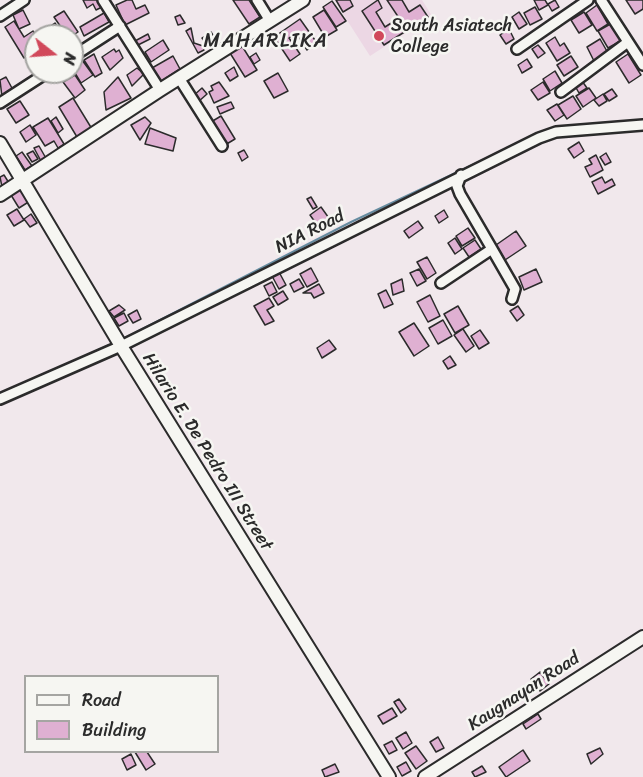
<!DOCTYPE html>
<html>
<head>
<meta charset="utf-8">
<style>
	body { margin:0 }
	#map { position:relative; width:643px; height:777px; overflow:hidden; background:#f1e8ec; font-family:Sriracha,sans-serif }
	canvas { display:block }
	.legend { position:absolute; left:24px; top:675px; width:195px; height:78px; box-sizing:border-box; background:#f6f6f2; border:2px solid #a5a5a2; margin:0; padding:8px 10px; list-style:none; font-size:18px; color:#2b2b2b }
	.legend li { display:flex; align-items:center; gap:12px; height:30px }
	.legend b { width:30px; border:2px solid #a5a5a2 }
	.north { position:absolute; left:24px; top:24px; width:60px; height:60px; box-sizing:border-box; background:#f6f6f2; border:2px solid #a5a5a2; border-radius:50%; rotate:107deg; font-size:16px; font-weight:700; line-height:24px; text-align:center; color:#2b2b2b }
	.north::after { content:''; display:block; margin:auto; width:21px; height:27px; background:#d1495b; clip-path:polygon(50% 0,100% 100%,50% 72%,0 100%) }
</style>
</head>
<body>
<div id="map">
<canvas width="643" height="777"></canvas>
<ul class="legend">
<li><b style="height:8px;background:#f6f6f2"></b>Road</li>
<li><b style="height:16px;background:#dfb0d2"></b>Building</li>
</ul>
<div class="north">N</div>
</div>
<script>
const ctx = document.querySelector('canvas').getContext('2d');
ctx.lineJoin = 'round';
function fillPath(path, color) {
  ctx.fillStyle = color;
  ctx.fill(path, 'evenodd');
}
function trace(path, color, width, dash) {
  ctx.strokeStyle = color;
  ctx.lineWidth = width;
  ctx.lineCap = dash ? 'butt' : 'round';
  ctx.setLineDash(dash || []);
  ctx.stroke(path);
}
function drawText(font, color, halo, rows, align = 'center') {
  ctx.font = font + ' Sriracha,sans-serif';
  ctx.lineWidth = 5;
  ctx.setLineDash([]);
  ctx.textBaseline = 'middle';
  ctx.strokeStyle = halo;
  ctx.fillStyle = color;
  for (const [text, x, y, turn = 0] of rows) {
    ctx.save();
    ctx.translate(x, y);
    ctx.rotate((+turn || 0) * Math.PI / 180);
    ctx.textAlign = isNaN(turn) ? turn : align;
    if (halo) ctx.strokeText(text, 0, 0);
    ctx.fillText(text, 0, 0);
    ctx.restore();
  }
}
fillPath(new Path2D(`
	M334 0H422L432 16 370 56Z`), '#ecd7e4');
trace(new Path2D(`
	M123 339 351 222 513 146
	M44 375 109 345`), '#668ca0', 2);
const building = new Path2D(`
	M83 0H98L102 7 96 10 93 4 87 8Z
	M127 0H132L136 9 145 5 149 13 125 25 116 5Z
	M233 0H249L260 17 249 24Z
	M336 0H350L353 6 343 12Z
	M378 0 382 8 376 12 385 27 399 18 387 0H402L409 12 420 5 428 17 384 45 362 11Z
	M534 0H545L548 5 539 10Z
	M555 0 559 7 552 11 548 4Z
	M626 0H643V9L635 14Z
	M332 1 346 21 336 27 323 7Z
	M597 5 608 24 597 31 586 13Z
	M535 7 542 19 530 25 524 13Z
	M23 10 30 24 19 29 13 15Z
	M324 10 337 30 325 37 313 17Z
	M64 11 78 32 72 36H67L54 17Z
	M519 12 527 24 519 29 512 17Z
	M584 12 592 25 579 33 571 20Z
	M104 13 109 22 84 36 80 27Z
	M180 15 185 23 178 25 175 17Z
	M300 19 317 43 307 50 296 33 289 38 300 54 290 61 274 37Z
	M14 21 24 37 33 31 36 35 31 39 36 50 24 58 5 27Z
	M614 22 624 39 608 48 598 31Z
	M55 23 63 36H50L46 29Z
	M191 28 194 43 203 46 204 50 198 53 186 31Z
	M509 29 514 39 506 44 500 35Z
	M211 32 216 40 207 45 202 38Z
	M148 34 150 39 138 45 135 41Z
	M555 37 560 46 564 43 570 53 557 61 546 43Z
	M600 39 608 53 594 61 587 47Z
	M163 40 169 50 151 62 145 52Z
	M538 45 545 53 538 58 532 49Z
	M242 46 257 70 245 77 230 53Z
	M114 49 116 52 119 50 123 58 110 70 102 57Z
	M256 53 260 60 254 64 250 57Z
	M94 54 102 73 95 77 84 60Z
	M628 54 641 75 629 83 616 62Z
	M173 56 180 69 160 82 152 68Z
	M571 56 578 67 564 76 557 65Z
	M527 59 532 67 522 73 518 65Z
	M82 60 93 75 81 83 72 68Z
	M234 67 238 76 230 81 225 73Z
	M137 68 144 74 132 86 127 75Z
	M555 71 562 83 550 91 543 79Z
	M278 73 288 91 274 98 264 81Z
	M75 75 85 90 75 98 63 82Z
	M6 77 13 90 2 97 0 80Z
	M118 77 131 98 106 110 104 92Z
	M582 81 587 88 579 93 575 86Z
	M219 82 229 96 214 103 209 92 213 90 211 86Z
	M543 82 550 93 538 100 531 90Z
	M202 88 207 94 198 102 193 96Z
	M589 88 596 98 583 107 576 96Z
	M612 89 617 96 609 101 604 94Z
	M603 94 607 101 599 106 594 100Z
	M573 96 581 109 567 119 558 105Z
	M73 98 92 129 77 137 59 107Z
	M20 101 29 115 16 123 7 109Z
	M231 102 234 108 220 114 217 107Z
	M557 104 564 115 555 121 547 110Z
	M221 116 235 139 225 145 211 122Z
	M56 117 63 129 58 133 51 121Z
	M145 117 151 123 140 140 131 125Z
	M48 118 64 144 58 148 54 141 45 146 33 127Z
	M30 125 36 135 26 142 20 132Z
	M150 128 176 138 173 151 145 144Z
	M579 142 584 151 574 158 568 149Z
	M39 146 47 160 42 163 34 148Z
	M244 150 248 157 242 161 238 153Z
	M33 151 38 159 32 162 27 154Z
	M22 152 32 166 25 170 16 156Z
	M606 153 611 162 605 165 600 157Z
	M596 155 603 170 590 177 585 167 592 164 589 159Z
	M4 175 9 183 2 187 0 177Z
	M602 177 605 183 612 179 615 185 598 194 592 182Z
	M21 188 30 201 19 208 11 195Z
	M311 197 317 207 313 209 307 199Z
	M321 207 331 221 320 229 310 215Z
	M17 209 24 220 14 226 7 215Z
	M444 210 448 217 439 223 435 216Z
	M31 214 37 223 30 227 24 219Z
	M418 221 423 228 409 238 404 231Z
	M468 228 475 238 462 246 456 236Z
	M516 231 526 246 505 260 496 245Z
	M455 238 462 249 455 254 448 243Z
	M475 240 481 249 469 257 463 248Z
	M427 257 436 273 427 279 417 262Z
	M311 268 318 281 307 287 300 274Z
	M419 269 426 281 417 286 410 273Z
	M536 269 542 282 524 290 519 277Z
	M279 272 286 285 279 289 272 276Z
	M299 279 304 287 294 292 290 284Z
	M402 279 404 291 393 295 391 284Z
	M272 282 277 292 269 296 264 286Z
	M319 284 324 293 314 298 311 293H303Z
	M386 290 393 304 384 308 378 294Z
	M283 291 288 299 278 305 273 297Z
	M430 295 440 316 428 322 417 302Z
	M269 298 274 306 267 310 274 321 265 325 254 306Z
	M119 305 125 310 114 317 109 311Z
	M458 306 469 325 455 333 444 314Z
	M518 306 524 315 517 321 510 311Z
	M137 310 141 319 133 323 128 315Z
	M124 313 128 321 119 326 114 318Z
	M443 320 452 336 438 344 429 328Z
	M414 323 429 346 414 356 399 332Z
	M463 329 474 346 466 352 454 335Z
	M480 330 489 343 479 349 471 336Z
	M329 340 336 349 322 358 317 348Z
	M450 356 456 365 448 369 443 361Z
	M540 672 549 684 540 691 531 679Z
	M399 699 406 709 401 713 394 702Z
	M392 708 397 716 383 724 378 716Z
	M538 714 541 719 526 729 523 724Z
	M406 732 412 743 403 749 396 738Z
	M438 737 444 748 436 752 430 742Z
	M392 741 397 750 389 754 384 745Z
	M416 746 427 761 416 769 405 753Z
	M600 748 603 754 591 764 587 754Z
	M523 750 530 761 506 777 499 767Z
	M135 752H147L155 764 146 770Z
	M131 754 136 765 127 770 122 759Z
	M406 762 411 771 402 776 397 767Z
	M335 764 339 772 325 777 322 770Z
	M482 766 486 772 475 777 472 772Z`);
fillPath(building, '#dfb0d2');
trace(building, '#2b2b2b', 1.5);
const street = new Path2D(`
	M103 0 160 90
	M257 0 270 21
	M601 0 643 65
	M0 16 24 0
	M517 49 588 0
	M72 57 120 26
	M179 78 222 146
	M561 92 628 42
	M0 103 48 72
	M492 249 515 289 512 299
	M441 283 492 249 460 194 457 186 461 175
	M0 399 121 346 539 138 556 132 643 125`);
const secondary = new Path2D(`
	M0 143 121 346 389 777
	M0 195 160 90 303 0
	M425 777 643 637`);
trace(street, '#2b2b2b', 14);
trace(secondary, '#2b2b2b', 16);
trace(street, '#f6f6f2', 9);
trace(secondary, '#f6f6f2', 12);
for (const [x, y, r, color] of [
	[379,36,6,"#d1495b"]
]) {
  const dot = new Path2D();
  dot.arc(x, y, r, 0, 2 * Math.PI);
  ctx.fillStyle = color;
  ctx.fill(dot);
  trace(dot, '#f6f6f2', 2);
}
drawText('18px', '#2b2b2b', '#f6f6f2', [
	["South Asiatech",391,26],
	["College",391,47]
], 'left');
drawText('18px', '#2b2b2b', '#f6f6f2', [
	["NIA Road",310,232,-27],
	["Hilario E. De Pedro III Street",207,452,58],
	["Kaugnayan Road",524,692,-33]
]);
ctx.letterSpacing = '1.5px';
drawText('20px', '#2b2b2b', '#f6f6f2', [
	["MAHARLIKA",266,42]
]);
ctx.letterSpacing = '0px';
</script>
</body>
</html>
